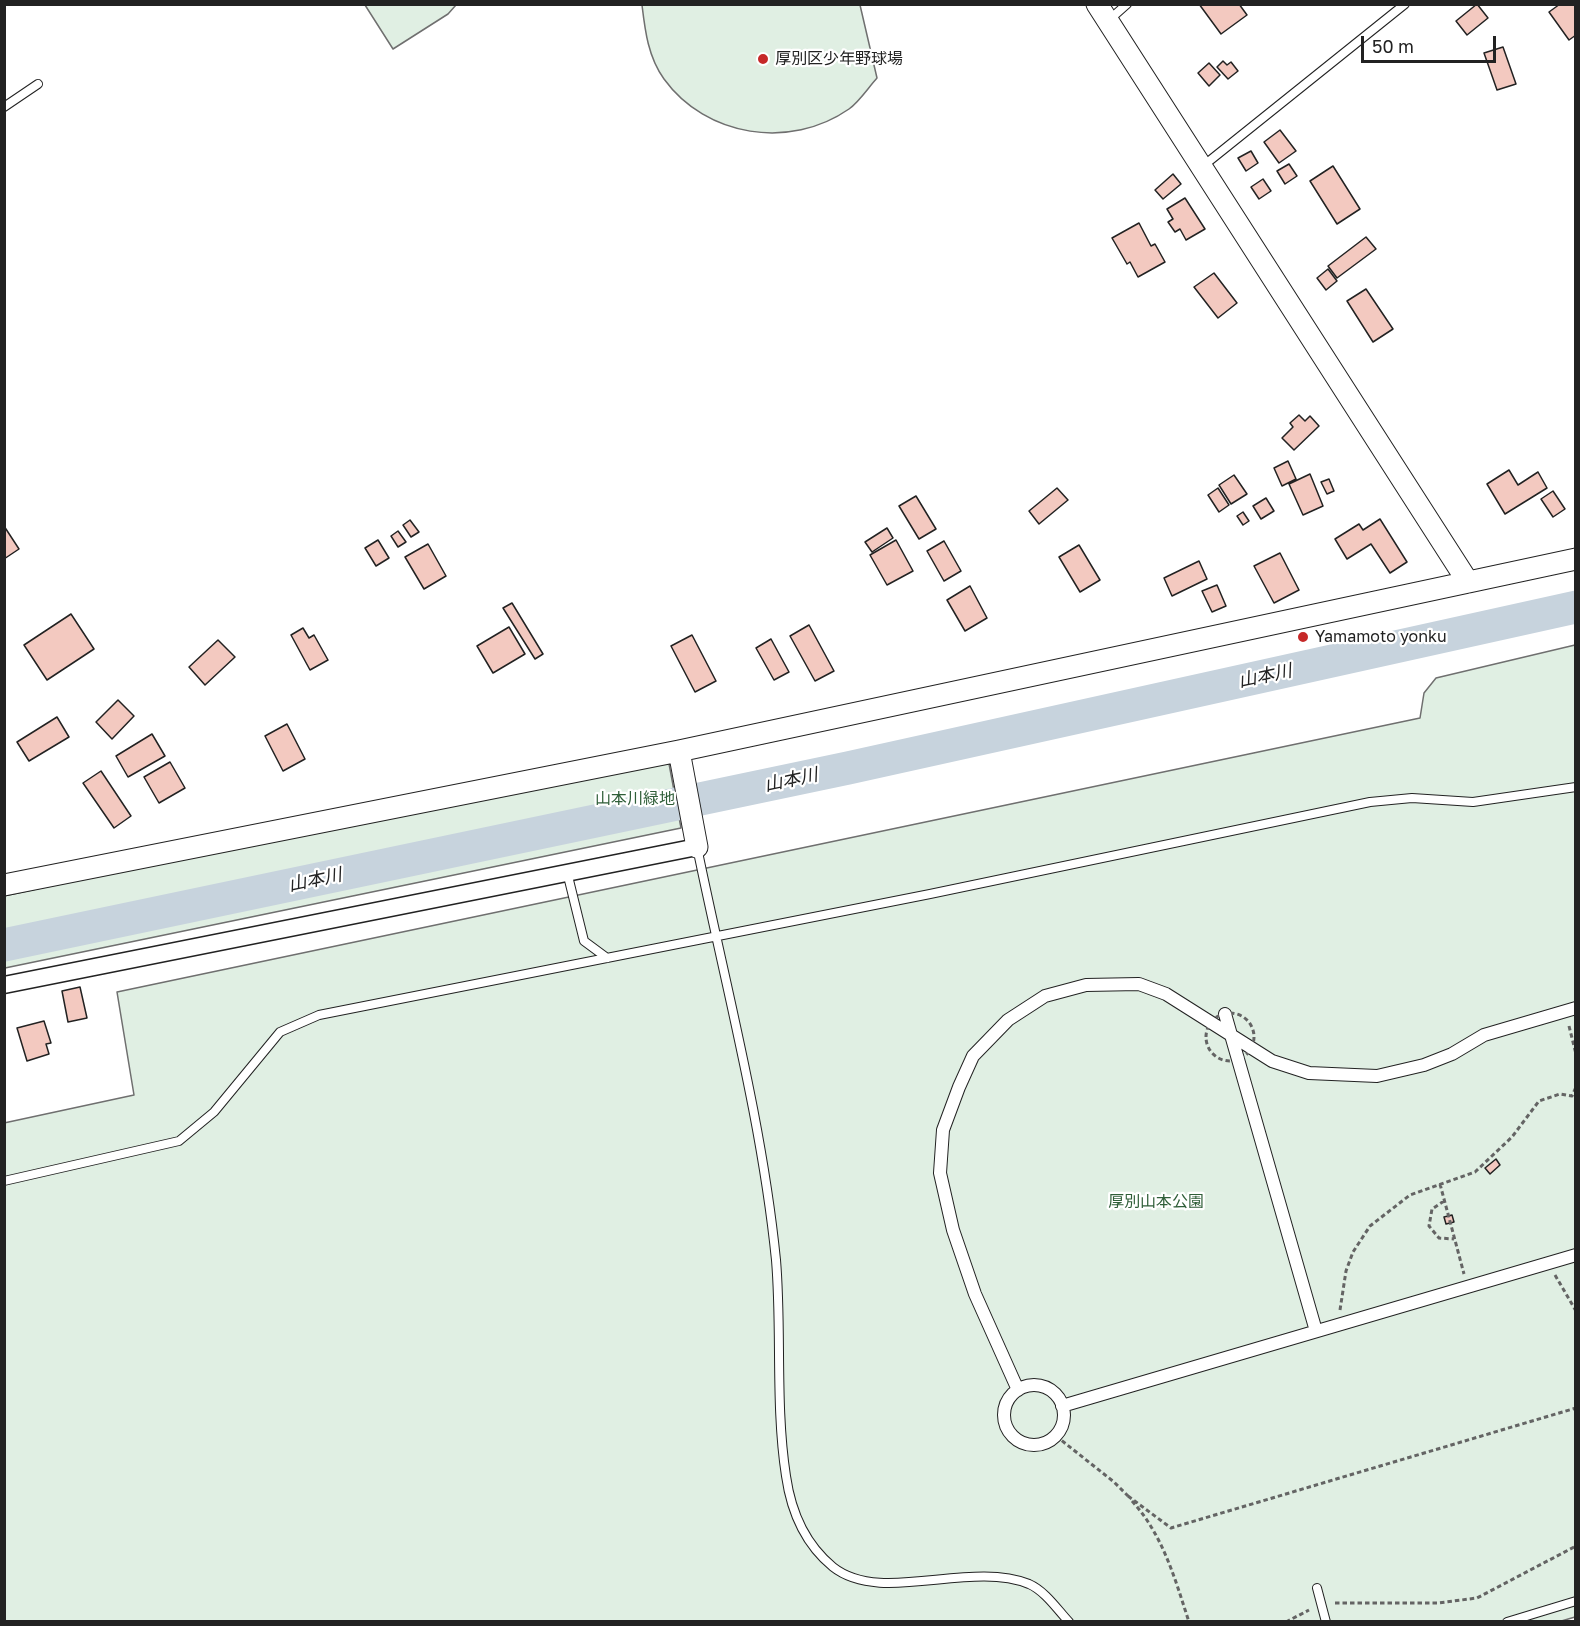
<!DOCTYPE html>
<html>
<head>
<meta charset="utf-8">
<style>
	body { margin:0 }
	#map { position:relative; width:1580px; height:1626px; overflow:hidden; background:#fff; font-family:"Golos Text",sans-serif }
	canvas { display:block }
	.frame { position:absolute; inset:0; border:6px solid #222; pointer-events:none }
	.scale { position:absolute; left:1361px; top:36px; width:135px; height:27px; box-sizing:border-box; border:3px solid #222; border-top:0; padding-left:8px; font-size:18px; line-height:21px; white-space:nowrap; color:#222; -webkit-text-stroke:4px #fff; paint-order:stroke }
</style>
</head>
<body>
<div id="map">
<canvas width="1580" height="1626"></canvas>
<div class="frame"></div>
<div class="scale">50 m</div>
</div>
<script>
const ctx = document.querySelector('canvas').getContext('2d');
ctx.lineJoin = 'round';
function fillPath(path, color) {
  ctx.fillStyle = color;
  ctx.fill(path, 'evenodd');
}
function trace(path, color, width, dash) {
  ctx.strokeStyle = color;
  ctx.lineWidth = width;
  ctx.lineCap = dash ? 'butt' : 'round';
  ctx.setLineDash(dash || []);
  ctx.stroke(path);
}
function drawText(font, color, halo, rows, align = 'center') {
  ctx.font = font + ' "Golos Text","Noto Sans JP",sans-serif';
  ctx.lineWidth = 4.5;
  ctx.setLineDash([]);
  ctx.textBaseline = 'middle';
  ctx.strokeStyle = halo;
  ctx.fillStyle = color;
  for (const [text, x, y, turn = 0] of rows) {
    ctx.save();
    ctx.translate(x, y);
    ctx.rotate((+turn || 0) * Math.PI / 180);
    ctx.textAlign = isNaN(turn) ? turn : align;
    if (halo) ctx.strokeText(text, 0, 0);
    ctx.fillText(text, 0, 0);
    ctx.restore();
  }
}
const green = new Path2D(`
	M365 5H456L448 14 393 49Z
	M642 5H860L877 78C868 88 859 102 849 109 790 150 706 137 664 79 648 57 645 30 642 5Z
	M1575 645V1617L1558 1622 5 1621 4 1123 134 1095 117 992 1420 718 1424 693 1436 678Z
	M667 753 681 828 5 968 4 896Z`);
fillPath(green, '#e0efe3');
trace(green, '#6f6f6f', 1.5);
trace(new Path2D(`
	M4 945 848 768 1576 607`), '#c7d3dd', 33);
const building = new Path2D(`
	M1199 4H1239L1247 15 1221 34Z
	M1477 4 1488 18 1467 35 1456 21Z
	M1560 4H1576V35L1569 40 1549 12Z
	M1503 47 1516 84 1497 90 1484 53Z
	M1223 61 1227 65 1231 62 1238 71 1228 79 1217 67Z
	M1209 63 1220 75 1209 86 1198 73Z
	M1280 130 1296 151 1279 163 1264 142Z
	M1251 151 1258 163 1246 171 1238 158Z
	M1289 164 1297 176 1285 184 1277 171Z
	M1333 166 1360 209 1337 224 1310 181Z
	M1173 174 1181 184 1163 199 1155 190Z
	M1263 179 1271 191 1259 199 1251 187Z
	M1185 198 1205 229 1186 240 1180 229 1175 232 1168 222 1173 219 1167 209Z
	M1139 223 1151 246 1155 244 1165 262 1138 277 1130 262 1127 264 1112 238Z
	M1366 237 1376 249 1337 278 1328 266Z
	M1328 269 1337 281 1326 290 1317 278Z
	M1214 273 1237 303 1218 318 1194 287Z
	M1366 289 1393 329 1373 342 1347 301Z
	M1299 415 1305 421 1310 416 1319 426 1294 450 1282 438 1293 427 1290 423Z
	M1288 461 1296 479 1282 486 1274 468Z
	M1509 470 1518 485 1538 472 1547 488 1505 514 1487 484Z
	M1310 474 1323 506 1303 515 1289 484Z
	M1234 475 1247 494 1231 504 1219 485Z
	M1329 479 1334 491 1327 494 1321 482Z
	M1057 488 1068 500 1039 524 1029 511Z
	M1218 488 1229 505 1219 512 1208 495Z
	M1553 491 1565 509 1553 517 1541 499Z
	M916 496 936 529 919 539 899 506Z
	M1266 498 1274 511 1261 519 1253 506Z
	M1243 512 1249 521 1243 525 1237 516Z
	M1380 519 1407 562 1390 573 1371 544 1347 559 1335 539 1359 524 1363 530Z
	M410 520 419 532 411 537 403 525Z
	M4 526 19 549 4 559Z
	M887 528 893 538 872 552 865 542Z
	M398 531 406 542 398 547 391 536Z
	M378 540 389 558 376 566 365 548Z
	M896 540 913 571 887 585 870 555Z
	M944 541 961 571 944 581 927 551Z
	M428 544 446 576 424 589 405 557Z
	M1079 545 1100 580 1080 592 1059 557Z
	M1280 553 1299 590 1274 603 1254 566Z
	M1199 561 1207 579 1172 596 1164 578Z
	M1217 585 1226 606 1212 612 1202 591Z
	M970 586 987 618 965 631 947 600Z
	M512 603 543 654 535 659 503 608Z
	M71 614 94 649 47 680 24 645Z
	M809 625 834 671 815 681 790 636Z
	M509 627 525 654 493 673 477 646Z
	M303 628 309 638 314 635 328 660 310 670 291 635Z
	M692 635 716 681 695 692 671 646Z
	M771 639 789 672 774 680 756 648Z
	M218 640 235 657 205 685 189 667Z
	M118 700 134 716 112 739 96 722Z
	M57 717 69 737 29 761 17 742Z
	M287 724 305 759 283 771 265 736Z
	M152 734 165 756 128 777 116 756Z
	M170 762 185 788 159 803 144 777Z
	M101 771 131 816 114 828 83 783Z
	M80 987 87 1018 68 1022 62 991Z
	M44 1021 51 1043 46 1044 49 1054 27 1061 17 1028Z
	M1496 1159 1500 1165 1490 1174 1485 1168Z
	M1452 1215 1454 1222 1446 1224 1444 1217Z`);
fillPath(building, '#f3c9c0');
trace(building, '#222', 1.5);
const service = new Path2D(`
	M1109 20 1127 4
	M4 107 38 84
	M1203 166 1405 4
	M697 847C725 984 762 1121 776 1260 782 1331 775 1405 786 1476 791 1511 805 1544 833 1567 881 1605 969 1560 1029 1584 1045 1591 1057 1609 1069 1622
	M567 872 584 941 607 958
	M4 1181 179 1141 214 1112 280 1032 319 1015 930 894 1370 802 1412 798 1473 802 1576 787
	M1317 1588 1326 1622
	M1507 1622 1576 1601`);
const pedestrian = new Path2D(`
	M1225 1014 1316 1331
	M1004 1415a30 30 0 1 1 60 0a30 30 0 1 1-60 0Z
	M1018 1390 975 1294 953 1230 940 1173 943 1130 959 1087 973 1056 1008 1020 1045 996 1086 985 1139 984 1166 994 1272 1061 1309 1073 1377 1076 1424 1065 1452 1054 1484 1035 1576 1008
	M1062 1406 1576 1255`);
const minor = new Path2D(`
	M4 985 697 847`);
const tertiary = new Path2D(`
	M1097 4 1468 582
	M679 751 697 847
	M4 885 679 751 1576 559`);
trace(service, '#222', 10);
trace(pedestrian, '#222', 14);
trace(minor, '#222', 19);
trace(tertiary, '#222', 23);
trace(new Path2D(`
	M1206 1037a24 24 0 1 1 48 0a24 24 0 1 1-48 0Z
	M1569 1026 1576 1054
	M1440 1184 1464 1274
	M1444 1201 1432 1209 1429 1226 1439 1238 1454 1239
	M1555 1275 1576 1311
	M1340 1310 1346 1271 1353 1252 1370 1226 1410 1195 1475 1172 1512 1137 1539 1101 1560 1094 1572 1096 1576 1087
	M1056 1436 1114 1482 1128 1496
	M1128 1496 1171 1528 1576 1408
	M1132 1501C1163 1535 1175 1579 1189 1622
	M1335 1603H1438L1477 1598 1576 1546
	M1286 1622 1309 1610`), '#646464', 3, [4.5, 3]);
trace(service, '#fff', 8);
trace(pedestrian, '#fff', 12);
trace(minor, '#fff', 16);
trace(tertiary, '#fff', 21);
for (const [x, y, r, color] of [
	[763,59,6,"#c62828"],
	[1303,637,6,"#c62828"]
]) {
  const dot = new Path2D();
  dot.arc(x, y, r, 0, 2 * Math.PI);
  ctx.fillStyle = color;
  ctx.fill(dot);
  trace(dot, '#fff', 2);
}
drawText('16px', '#222', '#fff', [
	["厚別区少年野球場",775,59],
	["Yamamoto yonku",1315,637]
], 'left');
drawText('16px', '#2f5e38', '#fff', [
	["山本川緑地",635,799],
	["厚別山本公園",1156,1202]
]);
drawText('italic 18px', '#222', '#fff', [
	["山本川",1265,676,-12],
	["山本川",791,780,-12],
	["山本川",315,880,-12]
]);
</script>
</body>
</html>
